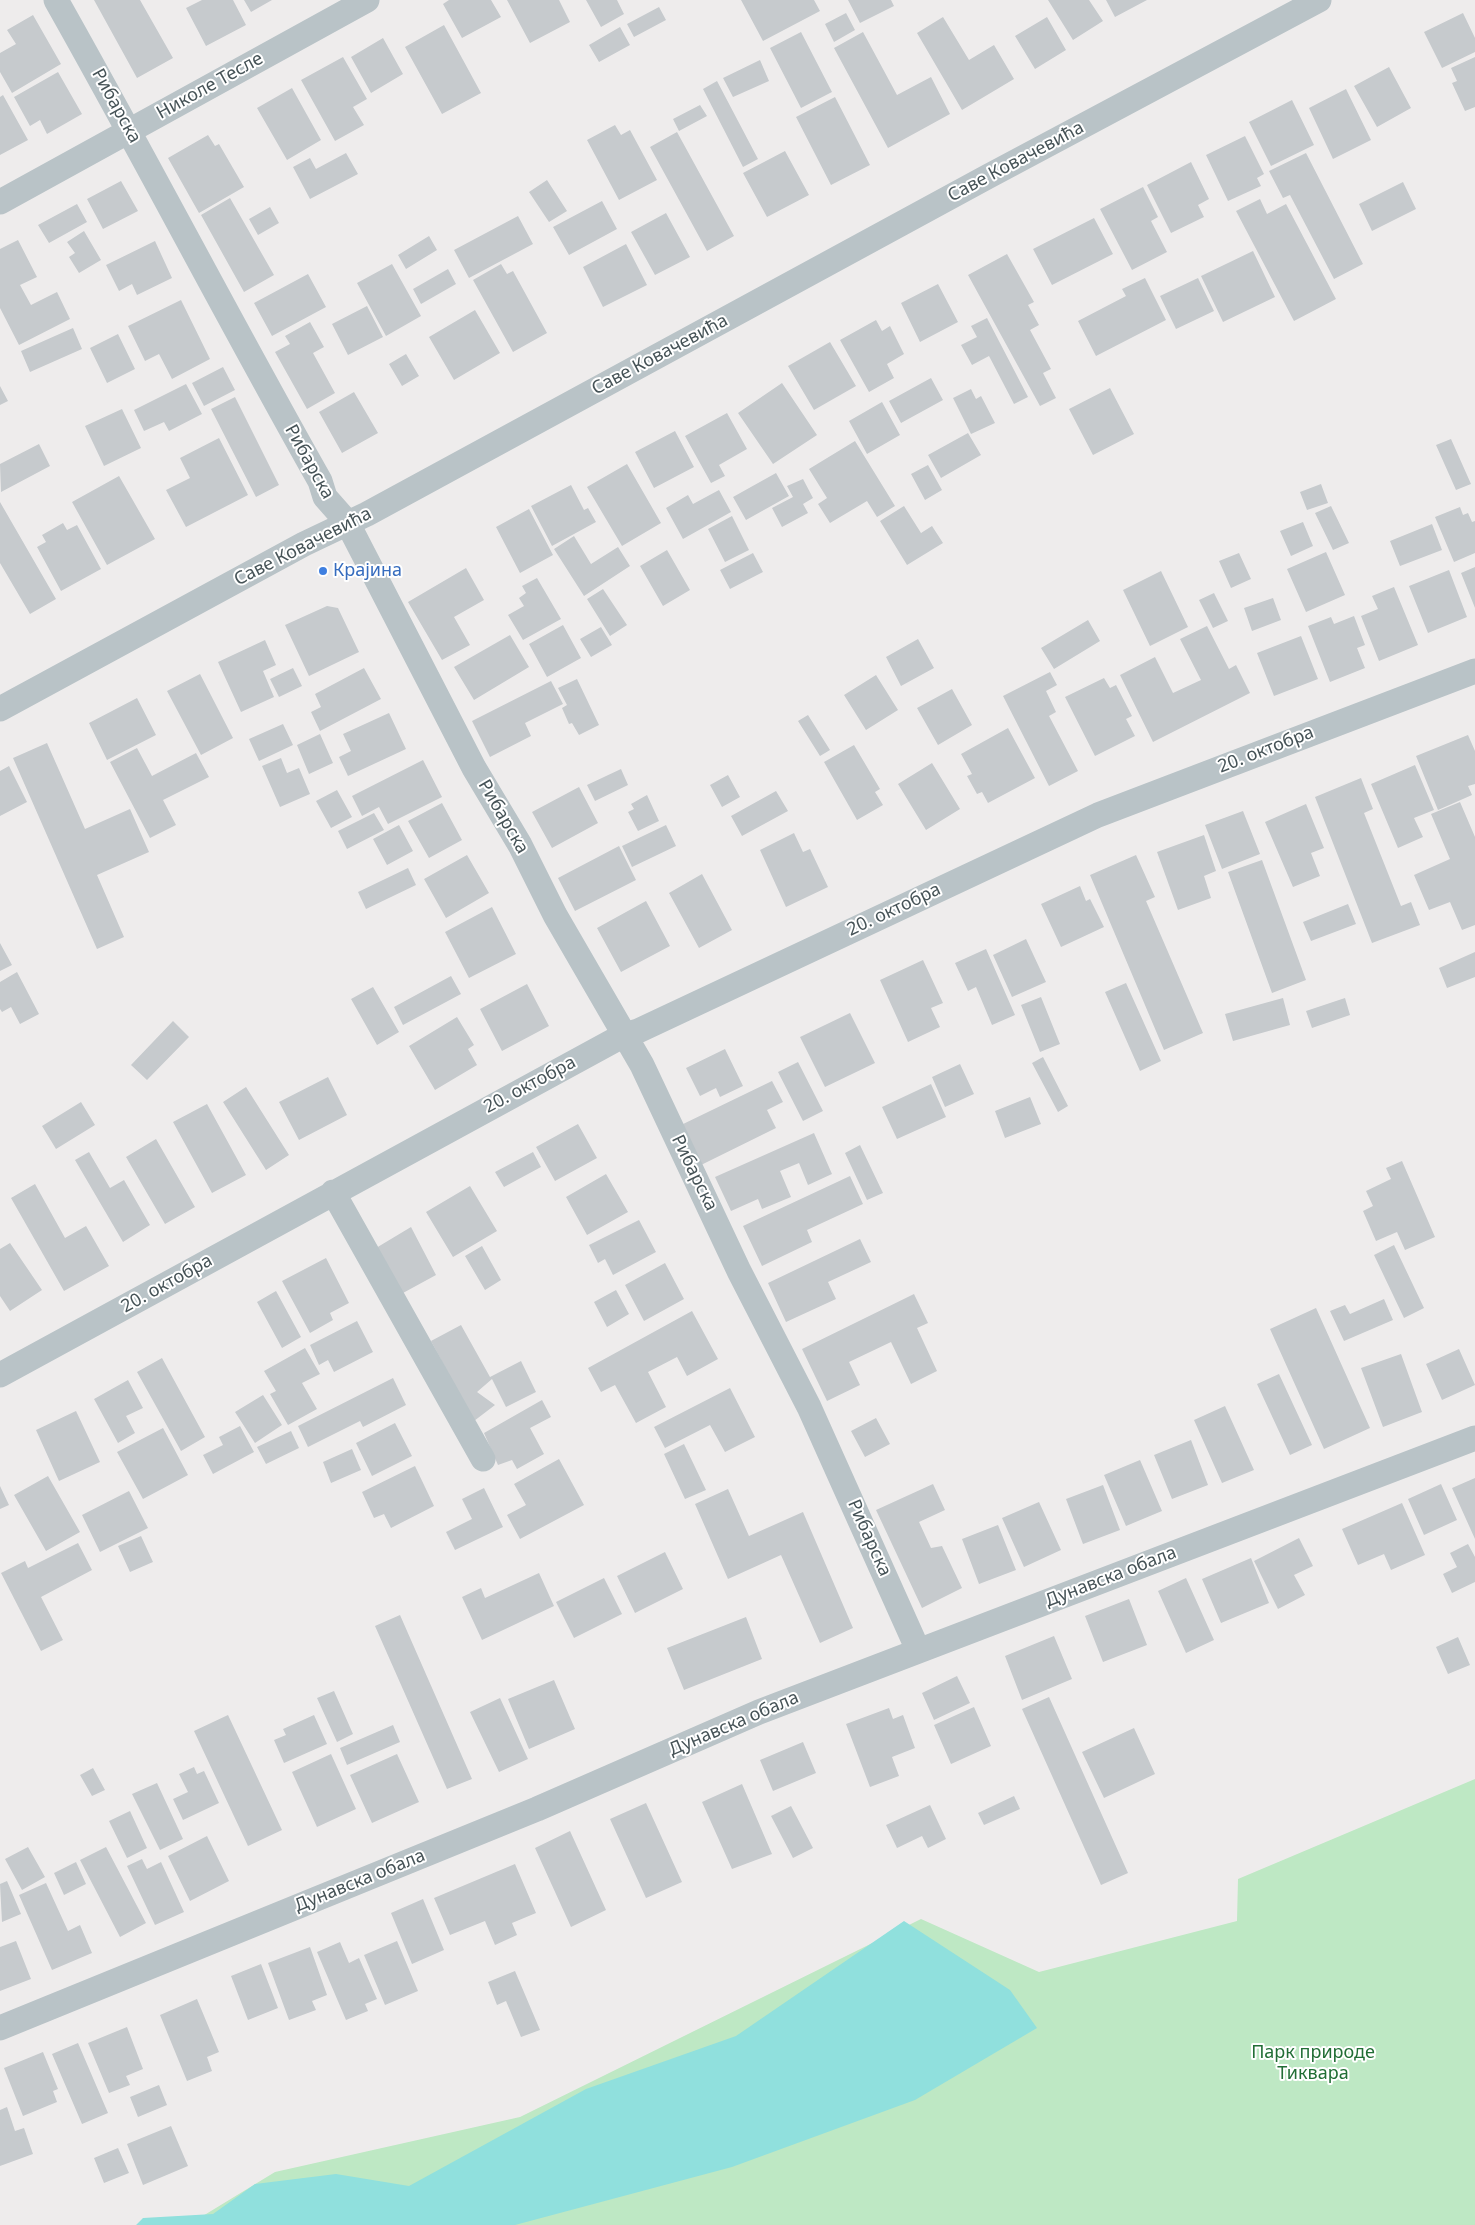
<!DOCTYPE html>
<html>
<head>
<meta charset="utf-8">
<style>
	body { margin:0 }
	canvas { display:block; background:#eeecec }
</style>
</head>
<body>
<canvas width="1475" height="2225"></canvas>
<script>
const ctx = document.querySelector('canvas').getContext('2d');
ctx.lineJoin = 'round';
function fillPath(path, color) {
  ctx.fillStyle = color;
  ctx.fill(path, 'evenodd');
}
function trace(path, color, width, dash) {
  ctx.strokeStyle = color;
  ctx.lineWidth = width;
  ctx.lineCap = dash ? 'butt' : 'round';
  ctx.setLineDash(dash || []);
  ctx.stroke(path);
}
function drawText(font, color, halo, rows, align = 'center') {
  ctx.font = font + ' "Noto Sans",sans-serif';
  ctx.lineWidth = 4;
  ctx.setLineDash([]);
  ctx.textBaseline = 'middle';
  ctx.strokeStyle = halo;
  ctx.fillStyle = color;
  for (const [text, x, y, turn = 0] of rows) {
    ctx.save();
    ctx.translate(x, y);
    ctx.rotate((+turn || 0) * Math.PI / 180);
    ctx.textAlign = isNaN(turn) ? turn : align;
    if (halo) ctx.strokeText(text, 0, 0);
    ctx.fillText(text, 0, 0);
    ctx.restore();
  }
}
fillPath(new Path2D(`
	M1475 1779V2225H188L275 2172 520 2117 921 1919 1039 1972 1237 1921 1238 1879Z`), '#bee8c4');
fillPath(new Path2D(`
	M904 1921 1010 1990 1037 2028 915 2100 732 2167 515 2225H136L143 2218 213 2214 255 2184 336 2174 409 2186 586 2089 736 2036Z`), '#90e0dd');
fillPath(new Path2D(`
	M94 0H140L173 58 137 78Z
	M202 0H233L246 25 206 46 186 8Z
	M244 0H272L251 12Z
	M449 0H491L501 17 462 38 443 4Z
	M507 0H559L570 22 530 43Z
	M586 0H617L624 14 601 27Z
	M741 0H814L820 11 763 41Z
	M848 0H891L894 6 860 23Z
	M1048 0H1089L1103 21 1073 40Z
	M1106 0H1147L1115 17Z
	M659 7 666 20 634 37 627 24Z
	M846 13 855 30 834 42 825 24Z
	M1463 13 1475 38V52L1442 68 1424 32Z
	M33 15 61 64 12 93 0 72V53L16 44 7 30Z
	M943 17 969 60 994 45 1014 79 962 110 917 33Z
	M1047 17 1066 50 1035 69 1015 36Z
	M444 25 481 93 442 114 405 47Z
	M620 27 630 45 599 62 589 45Z
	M801 32 832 92 801 108 770 48Z
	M863 32 897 95 931 77 950 114 888 148 834 48Z
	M383 38 403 74 371 93 351 57Z
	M343 57 367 99 353 107 364 125 335 141 301 80Z
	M1475 57V107L1465 111 1452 83 1457 81 1451 68Z
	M760 60 769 81 733 97 723 78Z
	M1389 67 1411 108 1377 127 1354 86Z
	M58 72 82 114 47 134 40 120 30 126 14 97Z
	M717 81 758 159 743 167 703 89Z
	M292 88 321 140 287 160 257 108Z
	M1346 89 1371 140 1333 159 1309 108Z
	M3 95 28 140 0 155V97Z
	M835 97 870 165 831 185 796 117Z
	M1292 100 1314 145 1271 166 1249 122Z
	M700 105 707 116 679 131 673 119Z
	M615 125 621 135 630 130 657 180 619 200 587 140Z
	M677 132 734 236 707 251 650 147Z
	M208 135 215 146 219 144 244 187 199 213 168 158Z
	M1245 136 1264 174 1257 178 1261 186 1228 201 1206 155Z
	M785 151 809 195 767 217 743 173Z
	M346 153 358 174 310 199 293 167 310 158 316 169Z
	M1306 153 1363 264 1334 279 1290 195 1283 198 1269 171Z
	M1191 162 1209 199 1198 205 1204 217 1171 233 1147 185Z
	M547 180 567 211 549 222 529 192Z
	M121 181 138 211 103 229 87 199Z
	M1403 182 1416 209 1372 231 1359 204Z
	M1143 187 1158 217 1151 221 1167 252 1132 270 1100 209Z
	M230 198 274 275 244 292 201 215Z
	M1260 199 1267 214 1286 204 1336 299 1294 321 1236 211Z
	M602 201 617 229 569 255 553 227Z
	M77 204 87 222 49 243 38 225Z
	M270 207 279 223 258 235 249 219Z
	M666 213 690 257 655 275 631 232Z
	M518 216 533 244 469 278 454 250Z
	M1094 218 1113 254 1052 285 1033 249Z
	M84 231 101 260 79 273 69 257 75 253 67 242Z
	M429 236 437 250 406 269 398 255Z
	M18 240 37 277 20 285 31 305 57 292 70 319 19 345 0 308V249Z
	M155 241 172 278 137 295 132 284 119 291 106 265Z
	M626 244 647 285 603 307 583 267Z
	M1253 251 1275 297 1223 322 1201 276Z
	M1007 254 1034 302 1028 305 1039 325 1030 330 1051 369 1043 373 1056 398 1040 406 968 275Z
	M392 264 421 316 386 336 357 283Z
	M501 264 507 274 513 271 547 333 513 352 473 280Z
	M448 269 456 284 421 304 413 289Z
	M308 274 326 307 272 336 254 303Z
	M1145 278 1166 320 1096 356 1078 321 1126 296 1122 289Z
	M1198 278 1214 311 1176 329 1160 296Z
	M938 284 958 322 920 342 901 303Z
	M181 300 210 359 172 379 159 354 145 361 128 326Z
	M367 306 383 337 348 355 332 324Z
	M475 310 500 353 454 380 429 337Z
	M987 318 1028 397 1014 404 989 356 972 365 961 345 977 337 971 326Z
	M876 320 882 331 890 326 904 354 887 364 894 378 869 392 840 340Z
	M310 322 324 347 313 353 335 393 307 409 275 352 290 344 285 336Z
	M73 328 82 349 30 372 21 351Z
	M118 334 135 369 107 383 90 348Z
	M830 342 856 386 814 410 788 366Z
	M406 354 419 376 402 386 389 364Z
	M223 367 235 390 204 406 192 383Z
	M931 378 943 400 901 423 889 401Z
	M782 383 817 435 773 464 738 413Z
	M186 384 202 414 169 431 164 422 144 431 134 410Z
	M0 386 8 401 0 405Z
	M1110 388 1134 434 1093 455 1069 409Z
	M971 389 976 399 981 396 995 423 971 434 953 398Z
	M354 392 378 433 342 453 319 412Z
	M235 397 279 485 256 497 211 409Z
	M882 402 900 435 867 454 849 421Z
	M122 409 141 448 104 466 85 426Z
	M727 413 747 449 719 465 725 476 711 483 685 436Z
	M675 431 694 467 654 488 635 452Z
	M968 433 981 455 941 478 928 455Z
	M219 438 248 495 186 527 166 490 190 478 180 458Z
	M1451 439 1471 484 1456 490 1436 445Z
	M855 441 895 506 877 517 867 501 830 523 818 504 827 498 809 469Z
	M39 444 50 466 1 492 0 464Z
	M627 464 661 523 622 546 587 487Z
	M928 465 942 490 925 500 911 474Z
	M776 473 789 496 746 520 733 497Z
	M119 476 155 539 107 565 72 502Z
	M803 479 813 498 803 504 808 513 782 527 772 508 793 497 787 486Z
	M1321 484 1328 503 1307 510 1300 492Z
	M571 485 584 510 588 508 596 522 552 546 531 506Z
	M719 490 731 512 683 539 666 508 688 495 693 504Z
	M0 502 56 599 30 614 0 563Z
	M904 506 921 533 932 526 943 543 907 565 880 521Z
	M1331 506 1349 543 1333 550 1315 513Z
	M1460 507 1463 515 1468 513 1472 522 1475 521V553L1454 562 1435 517Z
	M529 509 553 555 520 573 496 527Z
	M732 516 749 550 725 562 708 529Z
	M1303 522 1313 546 1291 556 1280 531Z
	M63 523 67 530 77 525 101 569 61 591 37 547 46 542 42 535Z
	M1432 524 1442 550 1400 566 1390 541Z
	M574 536 591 564 618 547 630 566 584 596 554 549Z
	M667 550 690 590 663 606 640 566Z
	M1326 552 1345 595 1306 612 1287 569Z
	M753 553 763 572 730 589 720 570Z
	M1239 553 1251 579 1231 588 1219 561Z
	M1475 567V608L1461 573Z
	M466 568 484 600 454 617 470 645 442 660 408 602Z
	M1449 570 1467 617 1428 633 1409 586Z
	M1161 571 1188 627 1150 646 1123 590Z
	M537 578 561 619 523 640 508 615 524 606 519 598 526 593 522 586Z
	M1394 587 1418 645 1379 661 1361 616 1378 609 1372 596Z
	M603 589 627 625 610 636 587 599Z
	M1214 593 1228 621 1213 628 1199 600Z
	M1273 598 1281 620 1252 631 1244 608Z
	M327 606 338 608 359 652 309 676 285 625Z
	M1354 616 1365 645 1357 648 1365 668 1330 682 1308 626 1331 617 1334 624Z
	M1088 620 1100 641 1054 669 1041 648Z
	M563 625 581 658 547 677 529 644Z
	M1207 626 1229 669 1236 665 1250 693 1153 742 1120 675 1155 657 1173 693 1201 680 1180 639Z
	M601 627 612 645 591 657 580 639Z
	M510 635 529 667 474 700 454 667Z
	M1301 636 1318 679 1274 696 1257 653Z
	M918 639 934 668 901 686 886 657Z
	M265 640 276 665 263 671 274 697 241 712 218 662Z
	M293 668 302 686 279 697 270 679Z
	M364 668 381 699 320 731 311 712 321 707 315 694Z
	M1050 672 1057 685 1046 691 1056 712 1049 716 1078 771 1049 786 1003 696Z
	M200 674 233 738 201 755 167 691Z
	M876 675 898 710 866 730 844 695Z
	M1104 678 1110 688 1116 685 1132 716 1126 719 1135 736 1095 756 1065 697Z
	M577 679 599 725 579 735 572 723 569 724 562 708 567 705 558 688Z
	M551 681 563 704 525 723 531 736 490 757 472 721Z
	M952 689 972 725 938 745 917 708Z
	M137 698 156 735 107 760 89 723Z
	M389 713 406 749 348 776 339 757 351 751 343 734Z
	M808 715 830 750 820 756 798 721Z
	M283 724 293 745 259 761 249 739Z
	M1008 728 1035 778 988 803 982 792 977 794 967 776 972 774 961 754Z
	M320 734 333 763 309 774 297 745Z
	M1468 735 1475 751V784L1468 786 1472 795 1438 810 1416 756Z
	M47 743 85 829 130 809 149 852 97 875 124 937 97 949 13 758Z
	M854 745 880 789 875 792 883 805 857 820 824 762Z
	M137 748 152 776 196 753 209 777 163 800 176 825 150 838 110 762Z
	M281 758 287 773 299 768 310 794 280 807 262 766Z
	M423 760 442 797 388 824 379 807 362 816 352 796Z
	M932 763 960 809 926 830 898 784Z
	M1415 765 1434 810 1414 818 1423 837 1398 848 1371 784Z
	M9 766 27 802 0 816V771Z
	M621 769 628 785 595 801 587 785Z
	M728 775 740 797 722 807 710 785Z
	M1361 778 1373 809 1364 813 1401 906 1411 902 1420 925 1372 943 1315 797Z
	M579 787 598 823 552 848 532 812Z
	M337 790 352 817 331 828 316 801Z
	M776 791 788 811 742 836 731 816Z
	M647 795 659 821 638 831 628 812 634 809 631 804Z
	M1460 802 1475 837V925L1462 930 1450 902 1429 910 1414 875 1450 859 1431 814Z
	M442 803 462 840 429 858 408 821Z
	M1306 804 1324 848 1311 853 1320 876 1293 887 1265 822Z
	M1243 811 1260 854 1222 869 1205 825Z
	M374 813 384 830 347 849 338 831Z
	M399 825 413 851 387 865 373 839Z
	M666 825 676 846 632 867 622 846Z
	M794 833 803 852 810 849 828 887 786 907 760 850Z
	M1204 835 1216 871 1204 876 1211 898 1178 910 1157 852Z
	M619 846 636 880 575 911 558 878Z
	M467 855 489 893 446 918 424 879Z
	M1136 855 1155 897 1146 901 1203 1033 1164 1050 1090 875Z
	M1262 860 1306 980 1272 993 1228 872Z
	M408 868 416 885 366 909 358 892Z
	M702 874 732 930 699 948 669 893Z
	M1080 886 1086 901 1090 899 1104 927 1061 947 1041 904Z
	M646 901 670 946 621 972 597 928Z
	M1348 904 1356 924 1311 941 1303 922Z
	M492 907 516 954 469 978 445 932Z
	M1026 939 1046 982 1012 997 993 955Z
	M0 943 12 965 0 971Z
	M986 949 1015 1015 992 1025 976 987 968 991 955 963Z
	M1475 952V977L1447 988 1439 968Z
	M923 960 943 1003 931 1008 940 1027 908 1042 880 980Z
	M17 972 39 1014 20 1024 11 1007 2 1012 0 1009V982Z
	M451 976 461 994 403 1025 394 1007Z
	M1126 983 1161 1061 1140 1071 1105 992Z
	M527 984 549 1026 502 1051 480 1009Z
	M373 987 399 1032 377 1045 351 999Z
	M1041 997 1060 1044 1040 1052 1021 1005Z
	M1283 998 1290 1025 1233 1041 1225 1014Z
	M1345 998 1350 1015 1312 1028 1306 1011Z
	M850 1013 875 1063 825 1087 800 1037Z
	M457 1017 474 1045 468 1049 477 1065 435 1090 409 1046Z
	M173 1021 189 1037 147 1080 131 1065Z
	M725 1049 743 1086 720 1097 716 1088 700 1096 686 1068Z
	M1043 1057 1068 1106 1058 1112 1032 1063Z
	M798 1062 823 1111 803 1121 778 1072Z
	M960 1064 974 1094 945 1107 932 1077Z
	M328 1077 347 1115 299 1140 279 1102Z
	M772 1081 783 1102 767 1110 776 1128 699 1166 679 1126Z
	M931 1084 946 1117 897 1139 882 1107Z
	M246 1087 289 1155 266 1170 223 1102Z
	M1030 1097 1041 1124 1005 1138 995 1111Z
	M81 1102 95 1125 56 1149 42 1126Z
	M207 1104 246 1175 212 1193 173 1122Z
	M578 1124 597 1158 555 1181 536 1147Z
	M814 1133 832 1174 808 1185 799 1163 780 1171 791 1197 762 1209 758 1199 731 1211 715 1177Z
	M156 1139 195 1207 165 1224 126 1157Z
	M860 1145 883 1193 867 1200 845 1153Z
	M89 1152 110 1188 124 1180 150 1225 123 1242 75 1160Z
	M533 1152 541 1167 504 1187 495 1172Z
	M1402 1161 1435 1237 1405 1250 1397 1232 1376 1241 1363 1211 1373 1206 1366 1191 1391 1179 1386 1168Z
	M606 1174 628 1212 587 1235 566 1197Z
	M850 1176 863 1204 807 1230 812 1242 762 1266 743 1226Z
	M35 1184 65 1238 86 1226 109 1266 64 1291 11 1198Z
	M470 1186 497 1231 453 1257 426 1212Z
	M639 1220 656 1252 613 1275 605 1259 598 1263 589 1245Z
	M411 1227 436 1275 403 1293 376 1248Z
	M860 1239 871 1262 828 1282 836 1299 786 1322 768 1283Z
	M10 1243 42 1290 10 1311 0 1296V1249Z
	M1394 1245 1424 1308 1404 1318 1374 1255Z
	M482 1246 501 1280 485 1290 465 1256Z
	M326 1258 349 1303 330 1313 333 1320 310 1333 282 1281Z
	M665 1263 684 1299 644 1321 625 1285Z
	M616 1290 629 1314 607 1327 594 1302Z
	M276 1291 301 1337 282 1348 257 1302Z
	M914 1294 928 1323 917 1328 937 1371 911 1384 891 1342 849 1362 860 1385 827 1401 802 1349Z
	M1384 1299 1393 1320 1344 1341 1330 1311 1345 1305 1350 1314Z
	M1316 1308 1370 1428 1324 1449 1270 1329Z
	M692 1311 718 1359 687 1376 677 1357 648 1372 666 1407 636 1423 615 1385 601 1392 588 1368Z
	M357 1321 373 1352 334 1372 328 1360 319 1365 310 1345Z
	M461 1325 490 1377 521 1361 536 1392 506 1407 492 1379 477 1392 495 1405 474 1421 431 1341Z
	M305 1348 320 1374 302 1383 317 1409 288 1425 270 1394 276 1391 264 1371Z
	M1459 1349 1475 1385 1442 1400 1426 1364Z
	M1401 1354 1422 1412 1383 1427 1361 1368Z
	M162 1358 205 1437 181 1451 137 1372Z
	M1279 1374 1312 1445 1290 1455 1257 1384Z
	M393 1378 406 1405 363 1427 360 1421 308 1447 298 1426Z
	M128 1380 143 1408 126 1416 135 1433 118 1443 94 1399Z
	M730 1388 755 1437 725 1452 710 1425 665 1448 654 1427Z
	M263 1395 282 1425 255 1443 235 1412Z
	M542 1400 551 1417 530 1428 544 1454 517 1469 512 1460 498 1465 484 1433Z
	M1225 1406 1254 1470 1222 1483 1194 1420Z
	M76 1411 100 1462 59 1481 36 1430Z
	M876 1418 890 1444 865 1457 851 1431Z
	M395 1423 412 1456 372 1476 356 1443Z
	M240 1426 254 1452 213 1474 203 1455 223 1445 219 1437Z
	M163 1428 188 1475 143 1499 117 1452Z
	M291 1431 299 1448 266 1464 257 1447Z
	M1191 1440 1208 1485 1172 1499 1154 1455Z
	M684 1444 706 1490 685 1499 664 1454Z
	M352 1449 361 1470 331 1483 323 1462Z
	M559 1459 584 1505 520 1539 507 1515 526 1505 514 1484Z
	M1140 1460 1162 1511 1126 1526 1104 1475Z
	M415 1466 434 1506 391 1528 384 1514 374 1518 362 1492Z
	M48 1476 80 1532 46 1551 14 1495Z
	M1475 1478V1539L1452 1488Z
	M933 1484 945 1510 919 1522 931 1548 942 1546 962 1588 922 1608 876 1510Z
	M1441 1484 1457 1520 1424 1535 1408 1499Z
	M1103 1485 1120 1530 1083 1544 1066 1499Z
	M0 1486 9 1505 0 1509Z
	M484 1488 503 1527 455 1550 446 1532 472 1519 462 1499Z
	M728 1489 749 1536 803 1512 853 1628 820 1643 781 1555 728 1579 695 1504Z
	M129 1491 148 1528 100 1552 82 1515Z
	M1039 1502 1061 1550 1024 1567 1002 1518Z
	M1402 1503 1425 1555 1391 1570 1384 1554 1358 1565 1342 1529Z
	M998 1525 1016 1570 979 1584 962 1539Z
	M141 1536 153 1562 130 1572 118 1546Z
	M1299 1538 1313 1566 1294 1575 1305 1595 1278 1609 1254 1561Z
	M78 1543 92 1570 41 1597 63 1640 41 1651 1 1573 25 1561 28 1568Z
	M1468 1544 1475 1557V1582L1452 1593 1443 1574 1457 1567 1450 1553Z
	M665 1552 683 1589 635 1613 617 1576Z
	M1251 1558 1269 1603 1221 1623 1202 1579Z
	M539 1573 554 1606 482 1640 462 1597 481 1588 485 1598Z
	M604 1578 622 1614 574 1638 556 1602Z
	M1186 1578 1214 1640 1186 1653 1158 1591Z
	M1129 1599 1147 1645 1103 1662 1085 1616Z
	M400 1615 472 1779 447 1789 375 1626Z
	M746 1617 762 1659 684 1690 667 1648Z
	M1054 1636 1072 1679 1022 1700 1005 1656Z
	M1458 1637 1470 1665 1448 1674 1436 1647Z
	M957 1676 970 1703 934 1720 922 1693Z
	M554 1680 575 1729 529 1749 508 1699Z
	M334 1691 353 1734 337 1742 317 1698Z
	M1049 1697 1128 1873 1101 1885 1022 1709Z
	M500 1698 528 1759 499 1772 470 1712Z
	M974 1707 991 1746 951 1764 934 1725Z
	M889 1708 893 1719 903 1715 915 1748 892 1757 899 1776 870 1787 846 1724Z
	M228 1715 282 1830 248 1846 194 1731Z
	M314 1715 327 1744 284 1763 274 1740 286 1735 283 1729Z
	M393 1725 400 1742 347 1765 340 1748Z
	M1134 1728 1155 1774 1104 1798 1082 1752Z
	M803 1742 816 1773 773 1791 760 1760Z
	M331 1754 356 1809 317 1827 292 1772Z
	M397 1754 419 1802 372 1823 350 1775Z
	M194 1767 197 1774 204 1771 219 1803 183 1820 173 1799 188 1792 179 1774Z
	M93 1768 105 1790 92 1796 80 1775Z
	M157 1783 183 1839 160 1850 132 1794Z
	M742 1784 772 1854 732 1869 702 1802Z
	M1014 1796 1020 1809 984 1825 978 1813Z
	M646 1803 682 1882 646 1898 610 1819Z
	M930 1805 946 1839 928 1848 922 1836 897 1848 886 1825Z
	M791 1806 813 1848 793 1858 771 1816Z
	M130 1811 147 1848 127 1858 109 1821Z
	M570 1831 606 1910 571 1927 535 1848Z
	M207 1836 229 1881 190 1901 168 1856Z
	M28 1847 45 1877 22 1890 5 1859Z
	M106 1847 146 1923 120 1937 80 1860Z
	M142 1859 147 1869 161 1862 184 1912 155 1925 127 1866Z
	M76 1862 86 1884 64 1895 54 1873Z
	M515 1864 536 1913 512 1923 517 1935 495 1945 485 1921 450 1935 434 1898Z
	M7 1881 21 1914 2 1922 0 1884Z
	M46 1883 68 1931 80 1925 92 1953 52 1970 19 1895Z
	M423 1899 444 1950 412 1964 391 1913Z
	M16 1941 31 1979 0 1991V1947Z
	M397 1941 418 1991 385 2005 364 1955Z
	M340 1942 349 1963 359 1958 377 1999 365 2004 368 2011 346 2020 317 1952Z
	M310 1947 327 1995 312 2001 316 2010 289 2020 268 1963Z
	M261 1964 278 2008 248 2020 231 1976Z
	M515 1971 540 2030 521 2037 506 2001 497 2005 488 1982Z
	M197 1999 219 2052 207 2057 212 2071 187 2081 160 2015Z
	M127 2027 143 2069 126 2076 130 2085 109 2093 88 2043Z
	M78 2043 108 2113 82 2124 52 2054Z
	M43 2052 58 2089 53 2091 57 2102 23 2116 4 2068Z
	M159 2085 167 2105 138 2117 130 2097Z
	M7 2107 15 2131 24 2128 33 2154 0 2166V2110Z
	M171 2126 188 2166 143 2185 127 2144Z
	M118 2148 129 2173 104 2183 94 2158Z`), '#c6cacd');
trace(new Path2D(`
	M56 0C146 159 230 322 320 481L325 497 347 522 474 768 520 845 555 915 642 1065 739 1271 809 1407 918 1650
	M0 202 367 0
	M0 709 304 544 367 514 987 177 1319 0
	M333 1192 483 1459
	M0 1375 624 1035 638 1031 1098 815 1475 671
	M0 2028 537 1809 759 1712 1475 1438`), '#b9c3c7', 25);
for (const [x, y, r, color] of [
	[323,571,5,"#3f7fe0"]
]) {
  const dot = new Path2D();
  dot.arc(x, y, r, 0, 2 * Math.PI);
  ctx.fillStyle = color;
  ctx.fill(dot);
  trace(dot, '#fff', 2);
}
drawText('18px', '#465357', '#fff', [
	["Николе Тесле",210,86,-29],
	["Рибарска",116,106,61],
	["Саве Ковачевића",1016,162,-28],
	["Саве Ковачевића",660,355,-28],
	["Рибарска",309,462,61],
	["Саве Ковачевића",303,547,-27],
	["20. октобра",1266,750,-21],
	["Рибарска",503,817,60],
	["20. октобра",894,910,-25],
	["20. октобра",530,1085,-28],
	["Рибарска",694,1173,64],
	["20. октобра",167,1284,-29],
	["Рибарска",869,1538,66],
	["Дунавска обала",1111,1577,-21],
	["Дунавска обала",734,1724,-23],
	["Дунавска обала",360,1881,-22]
]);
drawText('18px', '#366cbe', '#fff', [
	["Крајина",333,571]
], 'left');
drawText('18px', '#216e35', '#fff', [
	["Парк природе",1313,2053],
	["Тиквара",1313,2074]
]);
</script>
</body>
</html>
